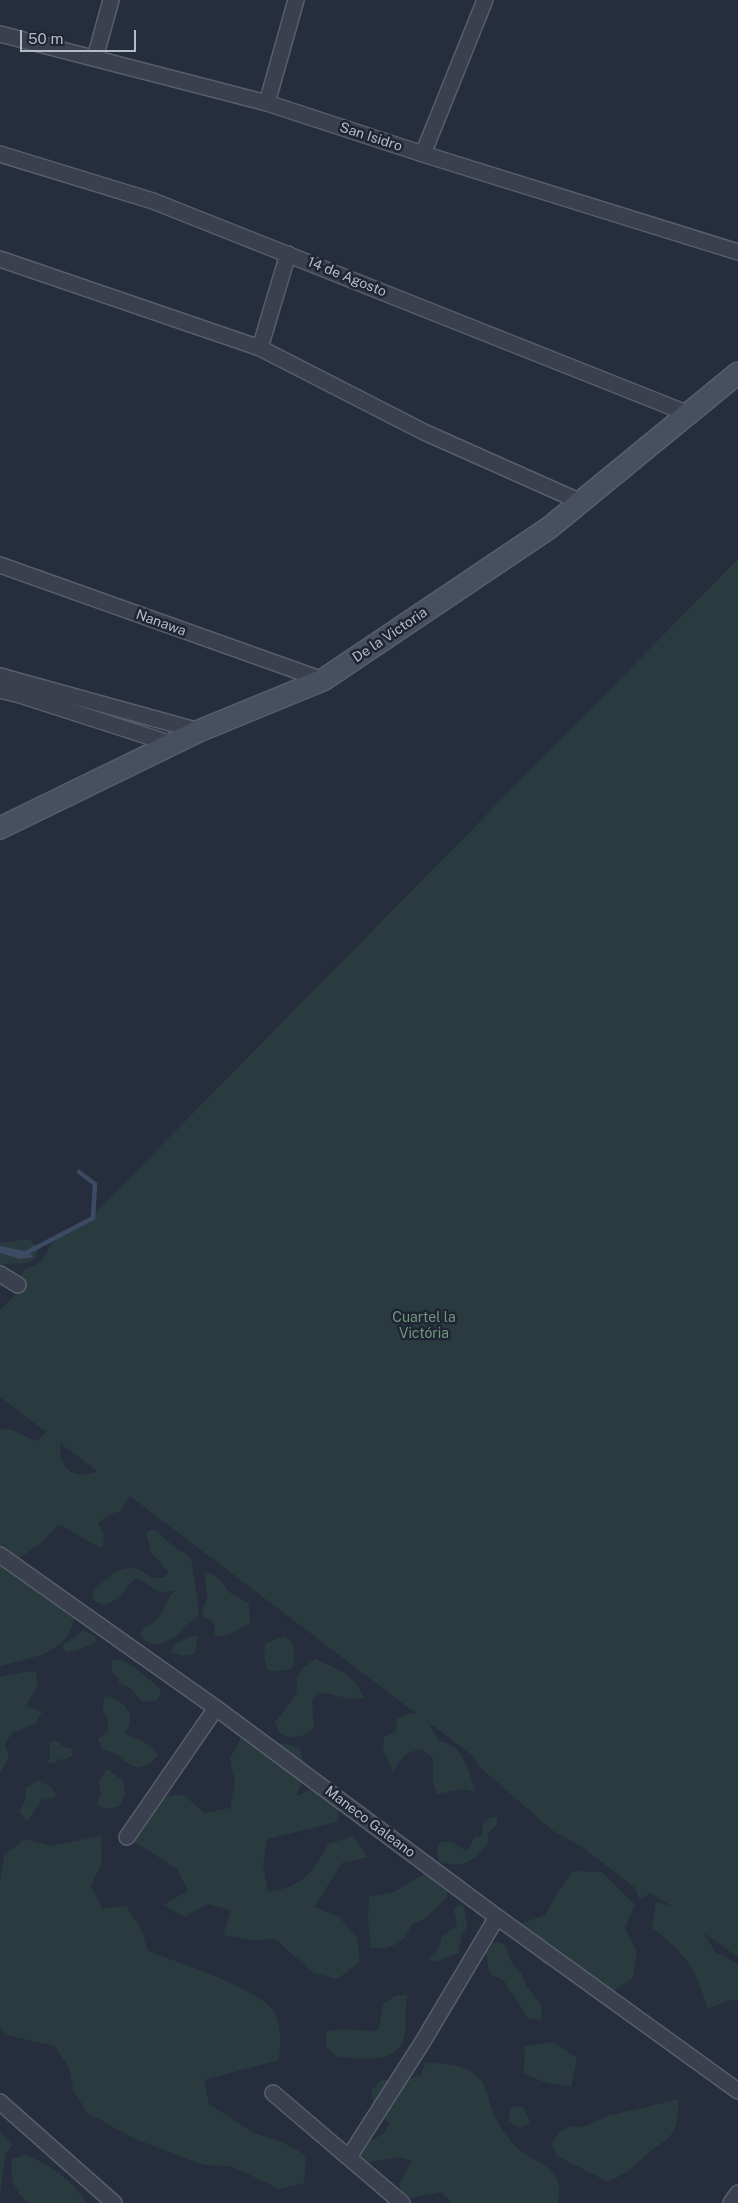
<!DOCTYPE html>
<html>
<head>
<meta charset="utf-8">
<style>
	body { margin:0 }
	#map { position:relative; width:738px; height:2203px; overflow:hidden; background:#262e3d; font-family:"Public Sans",sans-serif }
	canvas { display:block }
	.scale { position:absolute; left:20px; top:30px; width:116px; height:22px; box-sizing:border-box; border:2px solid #b6bbc8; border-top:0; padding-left:6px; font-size:15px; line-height:18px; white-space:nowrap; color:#b6bbc8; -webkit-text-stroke:4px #1f2532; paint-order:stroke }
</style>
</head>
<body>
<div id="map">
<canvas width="738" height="2203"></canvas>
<div class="scale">50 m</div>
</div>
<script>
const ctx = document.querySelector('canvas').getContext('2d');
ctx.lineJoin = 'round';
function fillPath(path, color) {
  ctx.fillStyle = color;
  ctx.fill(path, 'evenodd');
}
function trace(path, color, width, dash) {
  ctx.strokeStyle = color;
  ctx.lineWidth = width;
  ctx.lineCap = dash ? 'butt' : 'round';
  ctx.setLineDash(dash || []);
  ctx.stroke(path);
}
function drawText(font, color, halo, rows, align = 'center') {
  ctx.font = font + ' "Public Sans",sans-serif';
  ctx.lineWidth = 5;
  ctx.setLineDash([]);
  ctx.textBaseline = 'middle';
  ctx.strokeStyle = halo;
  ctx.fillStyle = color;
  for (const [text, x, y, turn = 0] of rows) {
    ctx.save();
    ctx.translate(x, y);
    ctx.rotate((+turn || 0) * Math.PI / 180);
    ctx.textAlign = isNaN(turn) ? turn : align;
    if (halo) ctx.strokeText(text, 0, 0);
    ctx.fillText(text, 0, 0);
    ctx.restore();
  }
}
fillPath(new Path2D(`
	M738 559V1957L704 1933 715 1952 738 1964V2001L729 2000 707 2009C698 1970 684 1952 652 1928L656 1902 671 1906 650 1893 640 1900 635 1888 585 1849 552 1830 482 1769 472 1755 427 1721 439 1741C443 1742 448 1743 451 1745 463 1751 473 1780 475 1792L463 1789 437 1794 433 1782V1758L422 1749C405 1753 401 1757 393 1772L383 1750 384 1737 396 1732 397 1719 409 1713 418 1715 130 1496 120 1511 108 1515 98 1523 104 1535 103 1548C86 1543 75 1531 58 1525L40 1544 19 1558 0 1550V1429C17 1428 22 1437 38 1441L46 1432 0 1397V1310L25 1285 22 1283 21 1277 23 1271 41 1262 51 1245 65 1230 81 1227ZM60 1443 97 1471V1472C70 1480 60 1468 60 1443Z
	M29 1239 38 1248C37 1269 15 1261 0 1265V1243Z
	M151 1529 157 1531 173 1546 191 1558 199 1610 198 1616C182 1628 166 1654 144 1640L141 1634C144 1624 155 1624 161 1615 167 1605 166 1599 175 1591 171 1591 166 1592 162 1592 152 1590 146 1580 136 1578 125 1588 108 1618 92 1597 93 1589 98 1587 103 1582 120 1565 134 1563 152 1578H165L168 1572 151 1552 146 1533Z
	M8 1562 20 1566 43 1598 56 1597 74 1615C72 1653 31 1658 0 1666V1565Z
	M205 1573C220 1573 221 1586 232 1594 237 1597 244 1600 249 1603L250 1624C233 1630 236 1636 215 1636 215 1626 215 1620 204 1617L202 1611 207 1599Z
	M83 1630 96 1637 95 1643C89 1646 73 1652 66 1652L62 1646Z
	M198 1635 195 1654 183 1656 170 1652C176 1640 187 1638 198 1635Z
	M284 1636 292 1643 295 1657 292 1669 273 1672 267 1669 264 1656 265 1644Z
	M118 1659C136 1665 146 1678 160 1688V1695L157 1700C134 1705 141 1696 130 1688 127 1686 123 1685 119 1683L118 1677 112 1673V1660Z
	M316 1659C341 1672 350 1670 364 1698L351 1699 321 1692 312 1701 314 1727C301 1738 296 1740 280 1734L275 1722 291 1702 297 1691V1677L304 1667Z
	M23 1672H36L38 1684 26 1706 42 1712 36 1723 12 1733 5 1744 9 1757 0 1773V1677Z
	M105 1695C117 1699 133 1707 130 1723 130 1726 126 1731 125 1734L150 1745 158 1755 150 1764 138 1768 125 1762 115 1753 103 1750 98 1739 108 1731V1719L102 1708Z
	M242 1735 299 1747 307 1772 296 1796 312 1789 338 1796V1822L267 1839 263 1866 268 1892C303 1886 311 1875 328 1844L353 1836 368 1857 342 1863 314 1907 339 1917 357 1937 360 1962 337 1979 314 1973 275 1939 250 1940 224 1935 231 1910 207 1904 185 1917 163 1905 188 1891 177 1869 133 1841 156 1796 184 1795 204 1813 230 1808 235 1783 230 1759Z
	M57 1741 65 1748 71 1749 72 1755 66 1759 56 1760 55 1763 49 1764 47 1761 50 1759V1742Z
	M107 1769 123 1781 125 1793 120 1806 109 1809 97 1805 101 1793 99 1780Z
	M37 1781 50 1786 57 1797 42 1800 27 1821 19 1811 25 1801 26 1788Z
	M491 1817H498C498 1825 494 1828 488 1833V1844C474 1861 462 1869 439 1862L437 1849 440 1843C450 1839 458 1844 465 1851L469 1849 474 1837 481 1836 483 1823Z
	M101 1836 102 1862 91 1886 102 1909 126 1906 140 1927 148 1951C176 1962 254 1987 271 2008 283 2022 280 2043 279 2060L204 2080 209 2104 254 2133 281 2142 306 2155 304 2183 279 2189 231 2166 204 2165 135 2139 88 2113 74 2092 69 2068 55 2046 6 2035 0 2027V1883L4 1855 25 1839 51 1846Z
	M573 1871 602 1872 635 1905 625 1928 637 1952 633 1978 612 1992 570 1968 545 1965 527 1948 520 1924 545 1915 558 1892Z
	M430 1873 450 1885 446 1899 423 1920 412 1924 406 1936 397 1944 385 1948H371L368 1921 369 1897 394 1892 417 1878Z
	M458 1904 464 1907 467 1926 461 1938 458 1953 435 1962 429 1958 439 1948 442 1936 454 1928 457 1923 454 1910Z
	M499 1942 505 1945 512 1964 522 1973 526 1985 542 2006 541 2020 529 2019 504 1981 492 1975 489 1971 485 1944Z
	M408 1995C404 2008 407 2020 405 2034 400 2066 359 2059 335 2056L326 2046V2032C345 2026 360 2033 379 2030L383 2004 395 1996Z
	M553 2042 577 2058 571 2087 547 2083 524 2074 525 2046Z
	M426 2062C444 2064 463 2064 477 2076 489 2087 488 2102 494 2115 499 2125 508 2139 516 2147 537 2167 566 2164 558 2203H451L450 2200 440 2192 413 2198 402 2195 399 2184 412 2161 400 2157 346 2166 348 2153 383 2134 389 2124C377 2113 374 2108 371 2091L381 2080 407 2079 421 2075Z
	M679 2099C678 2108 678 2122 674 2130 668 2142 657 2145 648 2153 635 2166 624 2177 606 2181L557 2156 552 2144 559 2132 571 2126 583 2127 608 2116Z
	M523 2106 530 2123 519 2128 509 2121 510 2108Z
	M0 2131 13 2144 5 2154 0 2197Z
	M25 2155C53 2166 69 2178 87 2203H28C14 2191 9 2176 12 2159Z`), '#293b3f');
fillPath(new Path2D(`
	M0 1246 29 1252 33 1257 20 1259 0 1253Z`), '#3d4a64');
trace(new Path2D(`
	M24 1254 93 1218 95 1184 79 1172`), '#3d4a64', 4.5);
const street = new Path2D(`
	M0 34 267 103 423 154 738 252
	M95 58 111 0
	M267 103 296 0
	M0 154 153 201 689 414
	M423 154 485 0
	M0 259 260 348 424 432 581 502
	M260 348 288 254
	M0 565 323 680
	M0 676 199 731
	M0 690 20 695 172 744
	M0 1274 18 1285
	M0 1555 216 1708 497 1917 738 2091
	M127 1837 216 1708
	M273 2093 402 2203
	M0 2102 114 2203
	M349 2157 422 2043 497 1917
	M731 2203 738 2193`);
const secondary = new Path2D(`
	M0 828 199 731 323 680 549 528 738 373`);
trace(street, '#585e6b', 18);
trace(secondary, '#585e6b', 24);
trace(street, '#3a404d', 15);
trace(secondary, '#484f60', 21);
drawText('14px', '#b6bbc8', '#1f2532', [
	["San Isidro",371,137,18],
	["14 de Agosto",347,277,22],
	["Nanawa",161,623,20],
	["De la Victoria",390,635,-34],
	["Maneco Galeano",370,1822,37]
]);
drawText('14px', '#6f977c', '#1f2532', [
	["Cuartel la",424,1318],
	["Victória",424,1334]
]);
</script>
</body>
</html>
